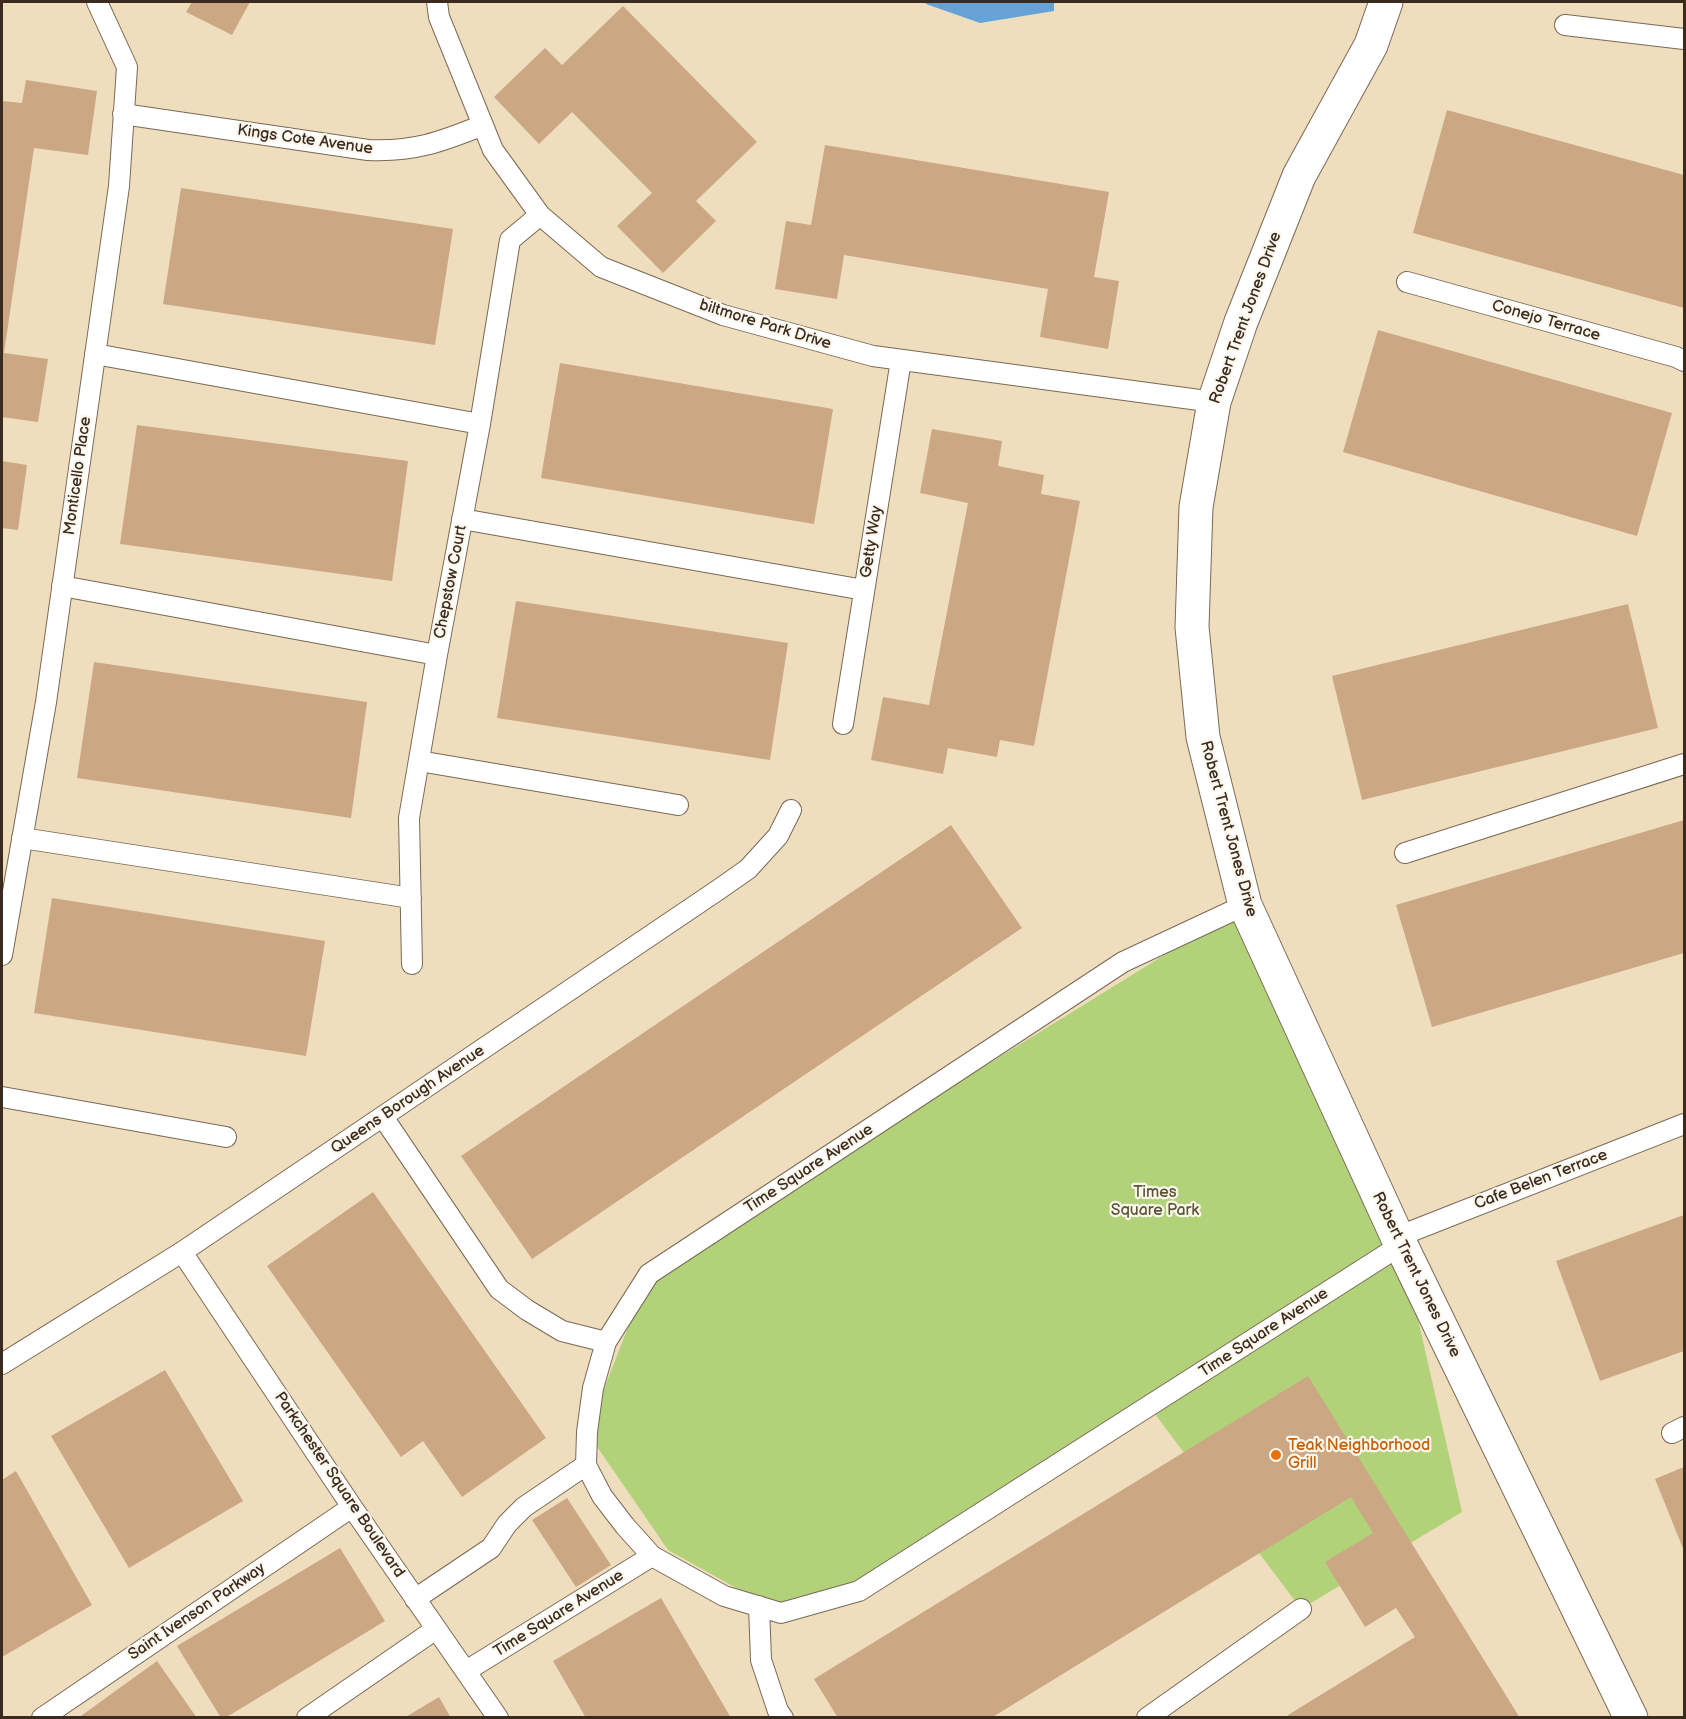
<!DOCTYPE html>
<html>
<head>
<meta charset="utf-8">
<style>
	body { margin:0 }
	#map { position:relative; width:1686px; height:1719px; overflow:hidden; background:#efdebd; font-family:"Balsamiq Sans",sans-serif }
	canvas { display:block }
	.frame { position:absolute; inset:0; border:3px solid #3b2a1e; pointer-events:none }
</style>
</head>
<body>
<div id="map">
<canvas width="1686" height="1719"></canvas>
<div class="frame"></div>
</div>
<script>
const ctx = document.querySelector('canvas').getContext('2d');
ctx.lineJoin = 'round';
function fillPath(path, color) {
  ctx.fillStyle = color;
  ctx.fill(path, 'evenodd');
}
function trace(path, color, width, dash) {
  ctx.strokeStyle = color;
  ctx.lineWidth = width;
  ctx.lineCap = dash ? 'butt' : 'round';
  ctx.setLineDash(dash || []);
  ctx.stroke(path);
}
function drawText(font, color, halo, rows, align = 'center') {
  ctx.font = font + ' "Balsamiq Sans",sans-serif';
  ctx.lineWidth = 4.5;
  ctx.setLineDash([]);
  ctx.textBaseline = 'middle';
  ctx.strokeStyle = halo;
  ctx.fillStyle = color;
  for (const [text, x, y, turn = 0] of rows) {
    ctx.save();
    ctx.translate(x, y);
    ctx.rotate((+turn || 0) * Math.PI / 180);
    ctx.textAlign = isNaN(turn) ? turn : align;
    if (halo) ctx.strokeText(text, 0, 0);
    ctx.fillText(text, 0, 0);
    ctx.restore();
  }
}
fillPath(new Path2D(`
	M1245 905 1401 1245 1462 1512 1301 1609 1149 1406 859 1591 781 1613 668 1550 587 1432 649 1274Z`), '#b2d279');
fillPath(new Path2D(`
	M925 2H1054V11L980 23 926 4Z`), '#65a3d7');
fillPath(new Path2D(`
	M192 2H250L232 35 186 12Z
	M623 6 757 142 696 201 716 221 663 273 617 226 652 193 572 112 539 144 494 97 545 48 562 65Z
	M26 80 97 91 88 155 34 148 4 353 48 359 38 422 2 417V101L22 103Z
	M1447 110 1684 175V308L1413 233Z
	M825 145 1109 192 1094 277 1119 281 1108 349 1040 337 1048 289 844 255 837 299 775 289 786 221 811 225Z
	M181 188 453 229 435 345 163 304Z
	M1378 330 1672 413 1637 536 1343 452Z
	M560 363 833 409 814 524 541 478Z
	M137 425 408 461 392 581 120 544Z
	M932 429 1002 441 998 466 1044 475 1041 494 1080 501 1034 746 1000 740 997 757 948 748 943 774 871 760 883 697 929 705 968 503 920 493Z
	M2 461 27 465 18 530 2 528Z
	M516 601 788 643 770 760 497 718Z
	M1628 604 1658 728 1362 800 1332 676Z
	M94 662 367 702 351 818 77 778Z
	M1684 820V953L1432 1027 1396 905Z
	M951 825 1022 928 532 1259 461 1156Z
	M52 898 325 941 306 1056 34 1013Z
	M373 1192 546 1438 462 1497 423 1441 401 1457 267 1266Z
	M1684 1215V1351L1600 1381 1556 1261Z
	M165 1370 243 1501 129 1568 51 1436Z
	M1308 1376 1520 1718H1289L1288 1715 1415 1637 1396 1608 1365 1627 1325 1562 1373 1533 1351 1497 991 1718H838L814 1679Z
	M1684 1467V1551L1655 1479Z
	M16 1471 92 1605 2 1657V1480Z
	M567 1498 611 1565 576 1587 532 1520Z
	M340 1548 385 1621 225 1718H221L177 1646Z
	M661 1598 731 1718H586L553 1661Z
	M157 1661 197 1718H78Z
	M439 1697 451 1718H404Z`), '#cba784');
const service = new Path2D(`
	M437 2 439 17 493 150 540 215 601 267 723 315 873 356 1214 402
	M1565 25 1684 39
	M123 114 368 150C414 152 441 142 483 125
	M1407 282 1676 357 1684 361
	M95 354 480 424
	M462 519 864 590
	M62 586 437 655
	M843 724 901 360
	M419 761 678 805
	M22 838 411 898
	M1405 853 1684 764
	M1245 905 1123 962 649 1274 606 1342 593 1388 587 1432 586 1465 602 1496 625 1526 652 1556 724 1596 781 1613 859 1591 1401 1245
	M2 955 46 702 119 186 127 67 97 2
	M412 964 409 818 437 655 480 424 510 240 540 215
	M2 1097 226 1137
	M383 1117 499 1289 527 1310 562 1331 606 1342
	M1397 1237 1684 1124
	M182 1252 352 1507 498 1718
	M2 1364 182 1252 718 890 748 869 778 836 791 810
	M1672 1433 1684 1427
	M415 1599 491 1548 507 1524 524 1507 586 1465
	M759 1606 761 1660 778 1711 783 1718
	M466 1671 652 1556
	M42 1718 352 1507
	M307 1718 436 1629
	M1147 1718 1301 1609`);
const tertiary = new Path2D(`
	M1386 2 1371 45 1299 176 1241 322 1214 402 1196 507 1192 627 1203 737 1245 905 1401 1245 1631 1718`);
trace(service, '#7a6956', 22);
trace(tertiary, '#7a6956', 35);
trace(service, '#fff', 20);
trace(tertiary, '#fff', 33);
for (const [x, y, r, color] of [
	[1276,1455,6,"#e8710a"]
]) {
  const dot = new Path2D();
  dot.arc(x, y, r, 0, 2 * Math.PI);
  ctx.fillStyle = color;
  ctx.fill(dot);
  trace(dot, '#fbf7ec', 2);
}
drawText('16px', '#3b2a1e', '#fbf7ec', [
	["Kings Cote Avenue",305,140,8],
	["Robert Trent Jones Drive",1246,318,-70],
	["Conejo Terrace",1546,321,16],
	["biltmore Park Drive",765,325,17],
	["Monticello Place",78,476,-82],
	["Getty Way",872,542,-81],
	["Chepstow Court",451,582,-79],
	["Robert Trent Jones Drive",1228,829,75],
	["Queens Borough Avenue",408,1100,-34],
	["Time Square Avenue",809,1169,-33],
	["Cafe Belen Terrace",1541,1180,-21],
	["Robert Trent Jones Drive",1416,1275,64],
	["Time Square Avenue",1264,1333,-33],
	["Parkchester Square Boulevard",339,1485,56],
	["Saint Ivenson Parkway",197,1612,-34],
	["Time Square Avenue",559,1614,-32]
]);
drawText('16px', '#595435', '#fbf7ec', [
	["Times",1155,1193],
	["Square Park",1155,1211]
]);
drawText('16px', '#c56008', '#fbf7ec', [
	["Teak Neighborhood",1288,1446],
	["Grill",1288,1464]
], 'left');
</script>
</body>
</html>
